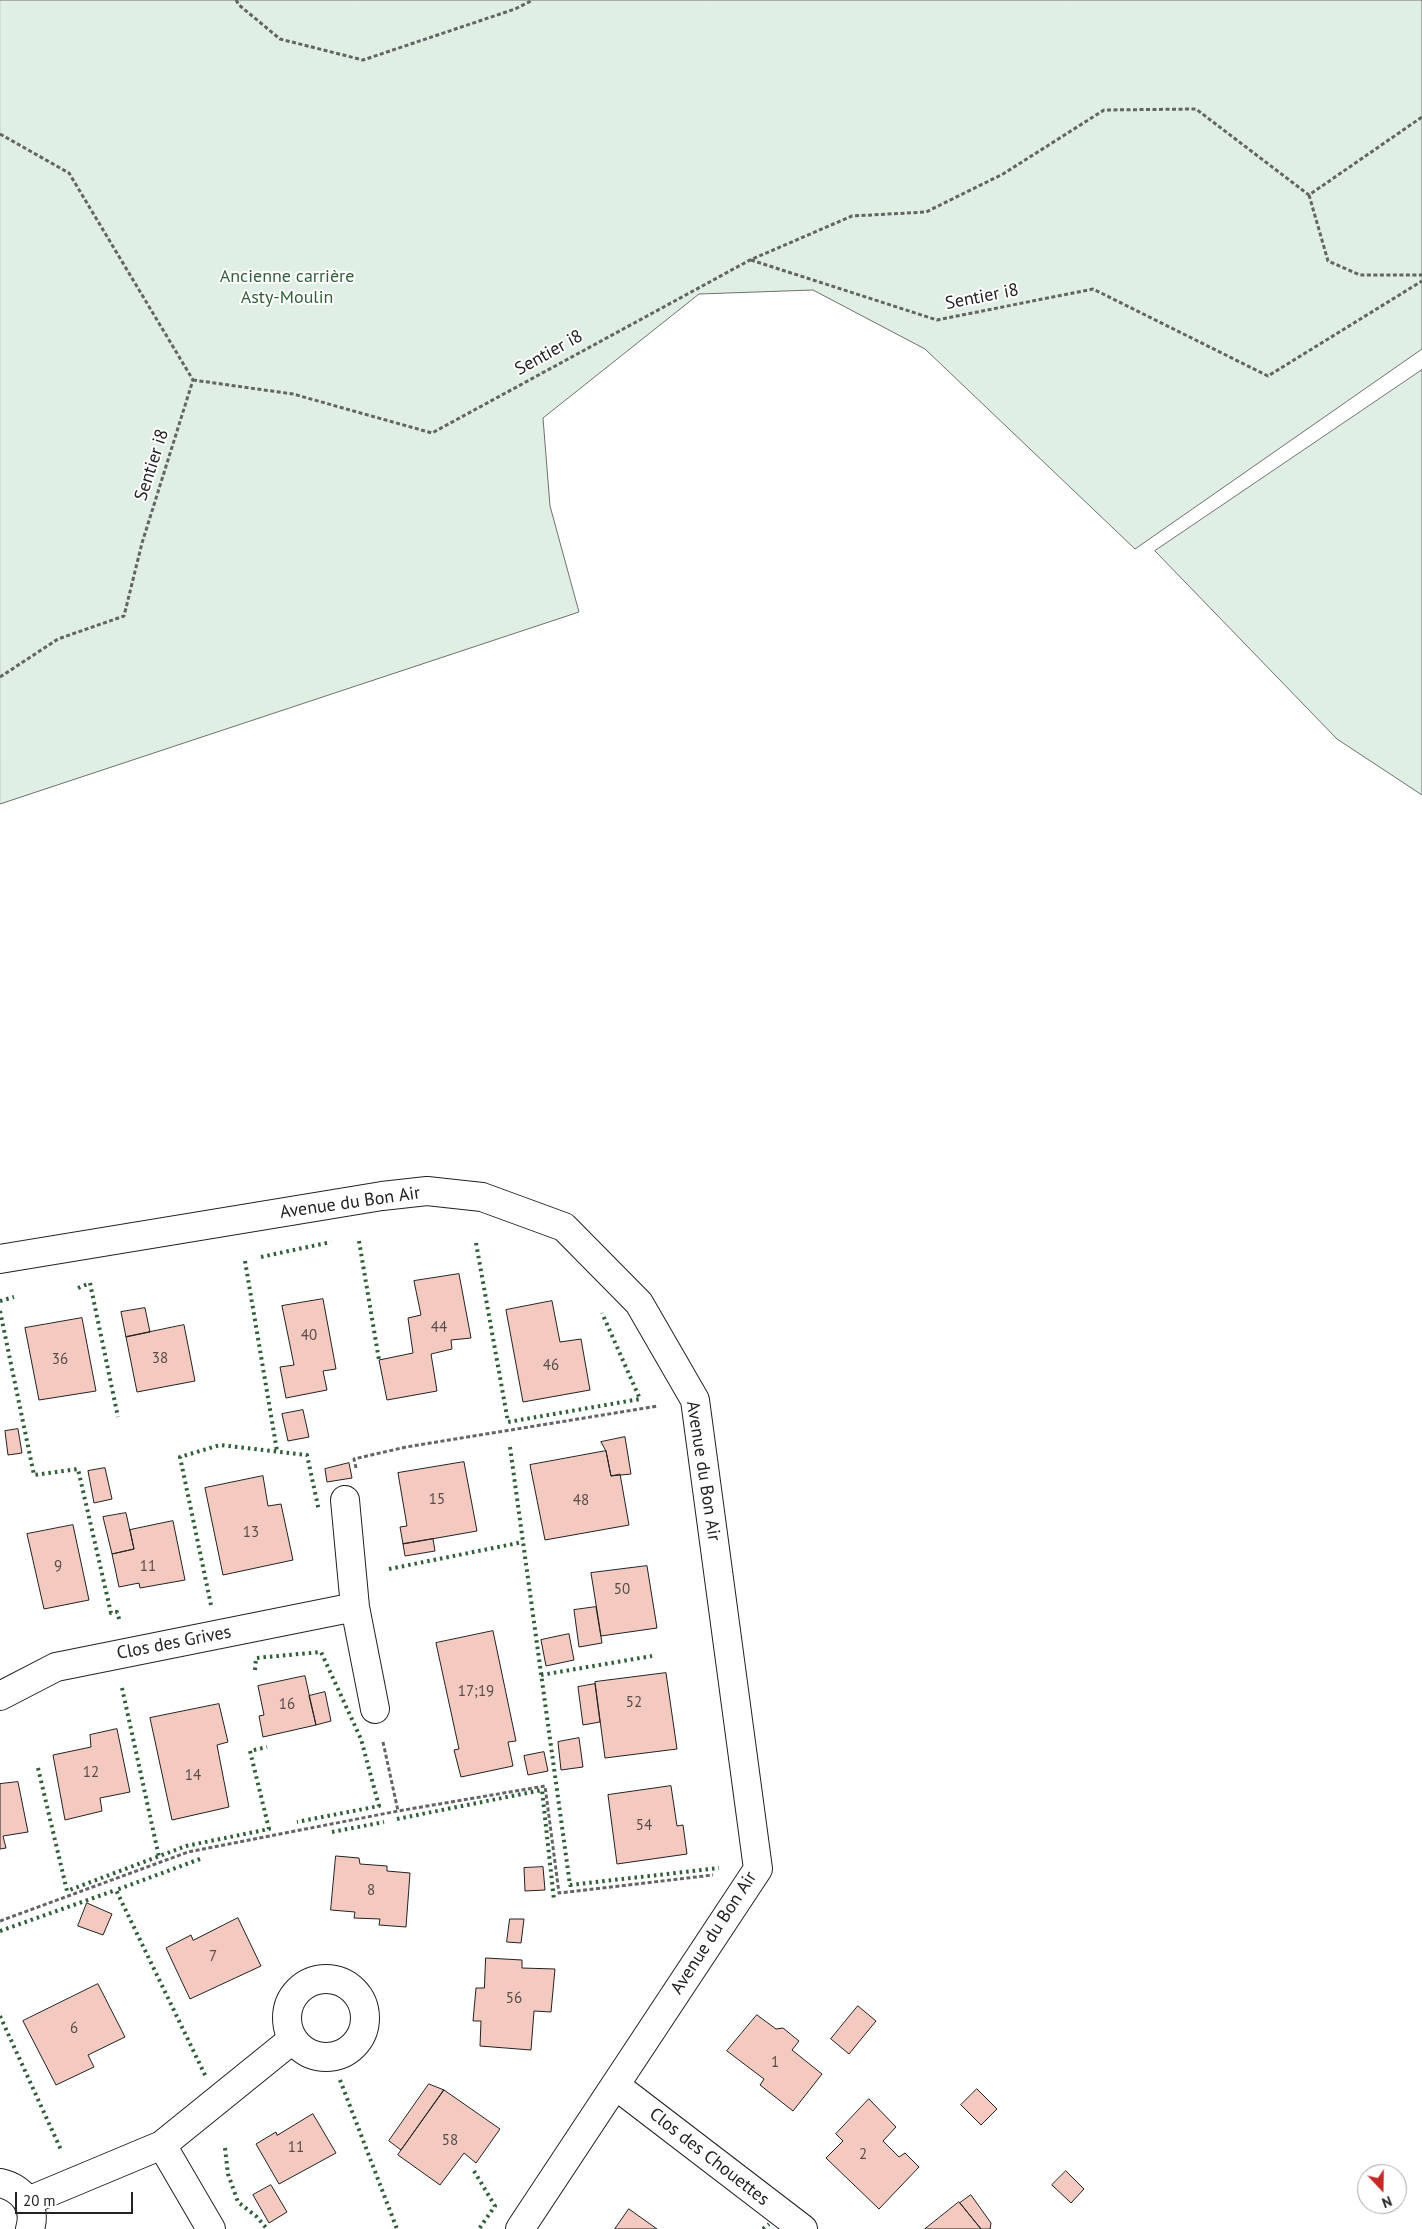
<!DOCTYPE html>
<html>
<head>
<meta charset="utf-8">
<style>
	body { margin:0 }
	#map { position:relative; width:1422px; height:2229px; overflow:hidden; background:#fff; font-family:"PT Sans",sans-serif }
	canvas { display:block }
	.north { position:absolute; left:1357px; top:2164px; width:50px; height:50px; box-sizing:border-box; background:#fff; border:1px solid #a7a7a7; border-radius:50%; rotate:159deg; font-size:14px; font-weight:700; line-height:20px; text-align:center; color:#222 }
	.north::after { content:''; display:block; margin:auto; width:18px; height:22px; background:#c62828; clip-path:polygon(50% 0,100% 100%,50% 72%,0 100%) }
	.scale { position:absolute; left:15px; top:2192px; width:118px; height:22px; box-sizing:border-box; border:2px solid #222; border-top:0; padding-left:6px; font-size:15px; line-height:18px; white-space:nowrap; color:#222; -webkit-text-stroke:4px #fff; paint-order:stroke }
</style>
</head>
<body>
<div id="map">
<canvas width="1422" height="2229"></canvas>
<div class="north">N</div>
<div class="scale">20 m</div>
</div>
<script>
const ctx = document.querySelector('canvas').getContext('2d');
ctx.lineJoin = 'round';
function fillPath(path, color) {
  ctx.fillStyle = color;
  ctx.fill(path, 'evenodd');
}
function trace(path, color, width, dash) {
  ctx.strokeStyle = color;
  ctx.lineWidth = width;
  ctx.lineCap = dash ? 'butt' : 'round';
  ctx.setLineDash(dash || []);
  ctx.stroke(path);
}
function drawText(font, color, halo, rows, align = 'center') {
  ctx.font = font + ' "PT Sans",sans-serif';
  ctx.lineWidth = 4;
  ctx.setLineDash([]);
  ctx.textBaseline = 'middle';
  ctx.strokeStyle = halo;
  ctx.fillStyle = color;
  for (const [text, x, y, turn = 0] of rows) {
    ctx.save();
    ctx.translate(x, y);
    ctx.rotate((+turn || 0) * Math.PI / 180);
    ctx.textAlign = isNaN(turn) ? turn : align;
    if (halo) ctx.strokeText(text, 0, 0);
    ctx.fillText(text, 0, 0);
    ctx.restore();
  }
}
const green = new Path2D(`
	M0 0H1422V349L1135 549 925 349 813 290 699 294 543 418 550 506 579 612 0 804Z
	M1422 370V795L1337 739 1155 551Z`);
fillPath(green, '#e0efe3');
trace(green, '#6f6f6f', 1);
const building = new Path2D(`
	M459 1274 471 1338 451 1340 452 1349 431 1354 437 1391 387 1400 379 1360 413 1353 408 1318 421 1315 414 1281Z
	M323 1299 336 1369 323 1371 327 1390 286 1398 280 1367 294 1365 282 1306Z
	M552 1301 560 1342 581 1339 590 1390 523 1402 506 1310Z
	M145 1308 150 1332 126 1337 121 1312Z
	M82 1318 96 1391 39 1400 25 1328Z
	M184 1325 195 1381 137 1392 126 1337Z
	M303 1410 309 1437 288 1441 282 1414Z
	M18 1429 22 1453 8 1455 5 1431Z
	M625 1437 631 1474 611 1476 606 1451 601 1442Z
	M606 1451 611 1476 620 1474 629 1525 545 1540 530 1465Z
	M464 1462 477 1531 403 1544 400 1527 407 1526 398 1473Z
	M349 1463 352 1478 327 1482 325 1469Z
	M105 1468 112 1499 94 1503 88 1471Z
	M263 1476 268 1506 281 1504 293 1560 223 1575 205 1488Z
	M126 1513 134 1549 112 1554 103 1517Z
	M173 1521 185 1580 140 1588 139 1583 119 1587 112 1554 134 1549 130 1530Z
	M73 1525 89 1600 44 1609 27 1534Z
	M433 1539 435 1551 405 1556 403 1544Z
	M647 1566 657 1628 601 1636 591 1573Z
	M596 1607 602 1643 579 1647 574 1610Z
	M493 1631 516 1741 508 1742 513 1766 461 1777 454 1750 459 1749 436 1643Z
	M569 1634 574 1660 546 1666 541 1640Z
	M666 1673 677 1749 605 1758 595 1682Z
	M305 1676 316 1725 263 1737 259 1716 264 1715 258 1686Z
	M595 1684 600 1722 583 1725 578 1687Z
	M325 1692 331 1721 316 1725 309 1696Z
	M219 1704 228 1742 217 1745 229 1807 172 1820 150 1718Z
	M117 1729 130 1792 100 1798 102 1811 65 1820 53 1755 91 1747 90 1735Z
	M579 1738 583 1767 561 1770 558 1742Z
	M544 1752 548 1771 528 1775 524 1756Z
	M18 1782 28 1832 3 1836 6 1848 0 1849V1784Z
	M671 1786 677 1826 683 1825 687 1854 617 1864 608 1795Z
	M336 1856 359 1858 360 1864 387 1866V1871L410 1873 406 1927 379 1925 380 1919 354 1918 355 1912 331 1910Z
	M543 1867 545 1890 525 1891 524 1868Z
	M87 1903 112 1914 103 1935 78 1926Z
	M238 1918 261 1966 190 1999 166 1948 191 1935 193 1940Z
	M510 1919H524L521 1943 507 1942Z
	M486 1958 522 1960V1968L555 1969 551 2012 534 2011 531 2050 480 2046 481 2021H473L476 1988H484Z
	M98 1984 125 2037 88 2055 94 2067 56 2085 23 2021Z
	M858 2006 876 2021 849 2054 831 2039Z
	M757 2015 776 2029 783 2028 799 2041 792 2050 822 2074 793 2111 760 2085 764 2079 727 2051Z
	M429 2084 444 2090 401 2150 389 2141Z
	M977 2089 997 2109 981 2125 961 2105Z
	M444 2090 500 2129 476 2163 464 2153 440 2185 398 2155Z
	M869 2099 896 2127 883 2141 899 2157 905 2153 919 2167 879 2209 826 2158 843 2141 836 2134Z
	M313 2114 336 2153 279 2184 256 2144 276 2132 277 2135Z
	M1066 2171 1084 2189 1071 2203 1052 2185Z
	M271 2185 287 2212 269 2223 253 2195Z
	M971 2195 991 2223 990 2229H981L960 2203Z
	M959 2202 981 2229H925Z
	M629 2209 657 2229H615Z`);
fillPath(building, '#f3c9c0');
trace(building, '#222', 1);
const minor = new Path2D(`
	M0 1259 382 1196 427 1191 482 1197 564 1227 639 1303 695 1400 758 1869 520 2229
	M345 1500 355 1607
	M0 1696 56 1667 355 1607 375 1709
	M287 2018a39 39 0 1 1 78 0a39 39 0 1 1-78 0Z
	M615 2085 803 2229
	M162 2145 211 2229
	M0 2183C22 2188 37 2206 30 2229
	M28 2201 162 2145 293 2039`);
trace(minor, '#222', 30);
trace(new Path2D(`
	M236 0 239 5 280 39 363 60 515 9 533 0
	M0 134 69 173 193 380
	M1309 195 1328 261 1360 275H1422
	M751 260 937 320 1093 289 1268 376 1422 281
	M193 380 293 394 432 433 750 260 852 216 926 212 1003 174 1104 110 1196 109 1309 195 1422 117
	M0 677 58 639 124 616 142 543 193 380
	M356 1468 354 1459 406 1447 658 1406
	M383 1742 398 1811
	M0 1921 188 1852 398 1811 545 1786 559 1893 713 1875`), '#646464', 3, [4, 2.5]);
trace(minor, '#fff', 28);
trace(new Path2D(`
	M359 1241 379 1360
	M476 1243 508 1422 640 1399 602 1313
	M261 1257 331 1242
	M245 1261 277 1451
	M78 1288 90 1283 118 1417
	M0 1301 14 1297
	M0 1311 34 1475 78 1469 111 1613 117 1612 120 1622
	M510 1447 570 1885 719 1868
	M389 1569 523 1542
	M211 1605 180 1457 220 1445 307 1455 319 1511
	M255 1670 256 1658 321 1652 361 1739 379 1806 297 1822
	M541 1675 652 1656
	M122 1688 159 1857
	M38 1768 67 1891 186 1846 269 1829 250 1751 267 1747
	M397 1819 542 1790 554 1900
	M332 1832 384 1822
	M200 1859 116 1890 206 2077
	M0 1931 116 1890
	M0 2016 62 2152
	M340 2080 397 2229
	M225 2148 228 2174 238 2202 257 2217 267 2229
	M474 2171 495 2206 479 2229
	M763 2229 769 2224`), '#2f5e38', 4, [2.5, 4]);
drawText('15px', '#564c4a', null, [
	["44",439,1328],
	["40",309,1336],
	["38",160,1359],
	["36",60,1360],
	["46",551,1366],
	["15",437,1500],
	["48",581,1501],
	["13",251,1533],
	["9",58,1567],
	["11",148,1567],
	["50",622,1590],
	["17;19",476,1692],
	["52",634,1703],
	["16",287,1705],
	["12",91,1773],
	["14",193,1776],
	["54",644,1826],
	["8",371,1891],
	["7",213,1957],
	["56",514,1999],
	["6",74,2029],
	["1",775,2063],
	["58",450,2141],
	["11",296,2148],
	["2",863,2155]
]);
drawText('18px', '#2f5e38', '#fff', [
	["Ancienne carrière",287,277],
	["Asty-Moulin",287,298]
]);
drawText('18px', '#222', '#fff', [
	["Sentier i8",982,297,-11],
	["Sentier i8",549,353,-29],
	["Sentier i8",152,465,-72],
	["Avenue du Bon Air",350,1203,-8],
	["Avenue du Bon Air",703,1471,81],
	["Clos des Grives",174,1643,-11],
	["Avenue du Bon Air",714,1933,-57],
	["Clos des Chouettes",709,2157,38]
]);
</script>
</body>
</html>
